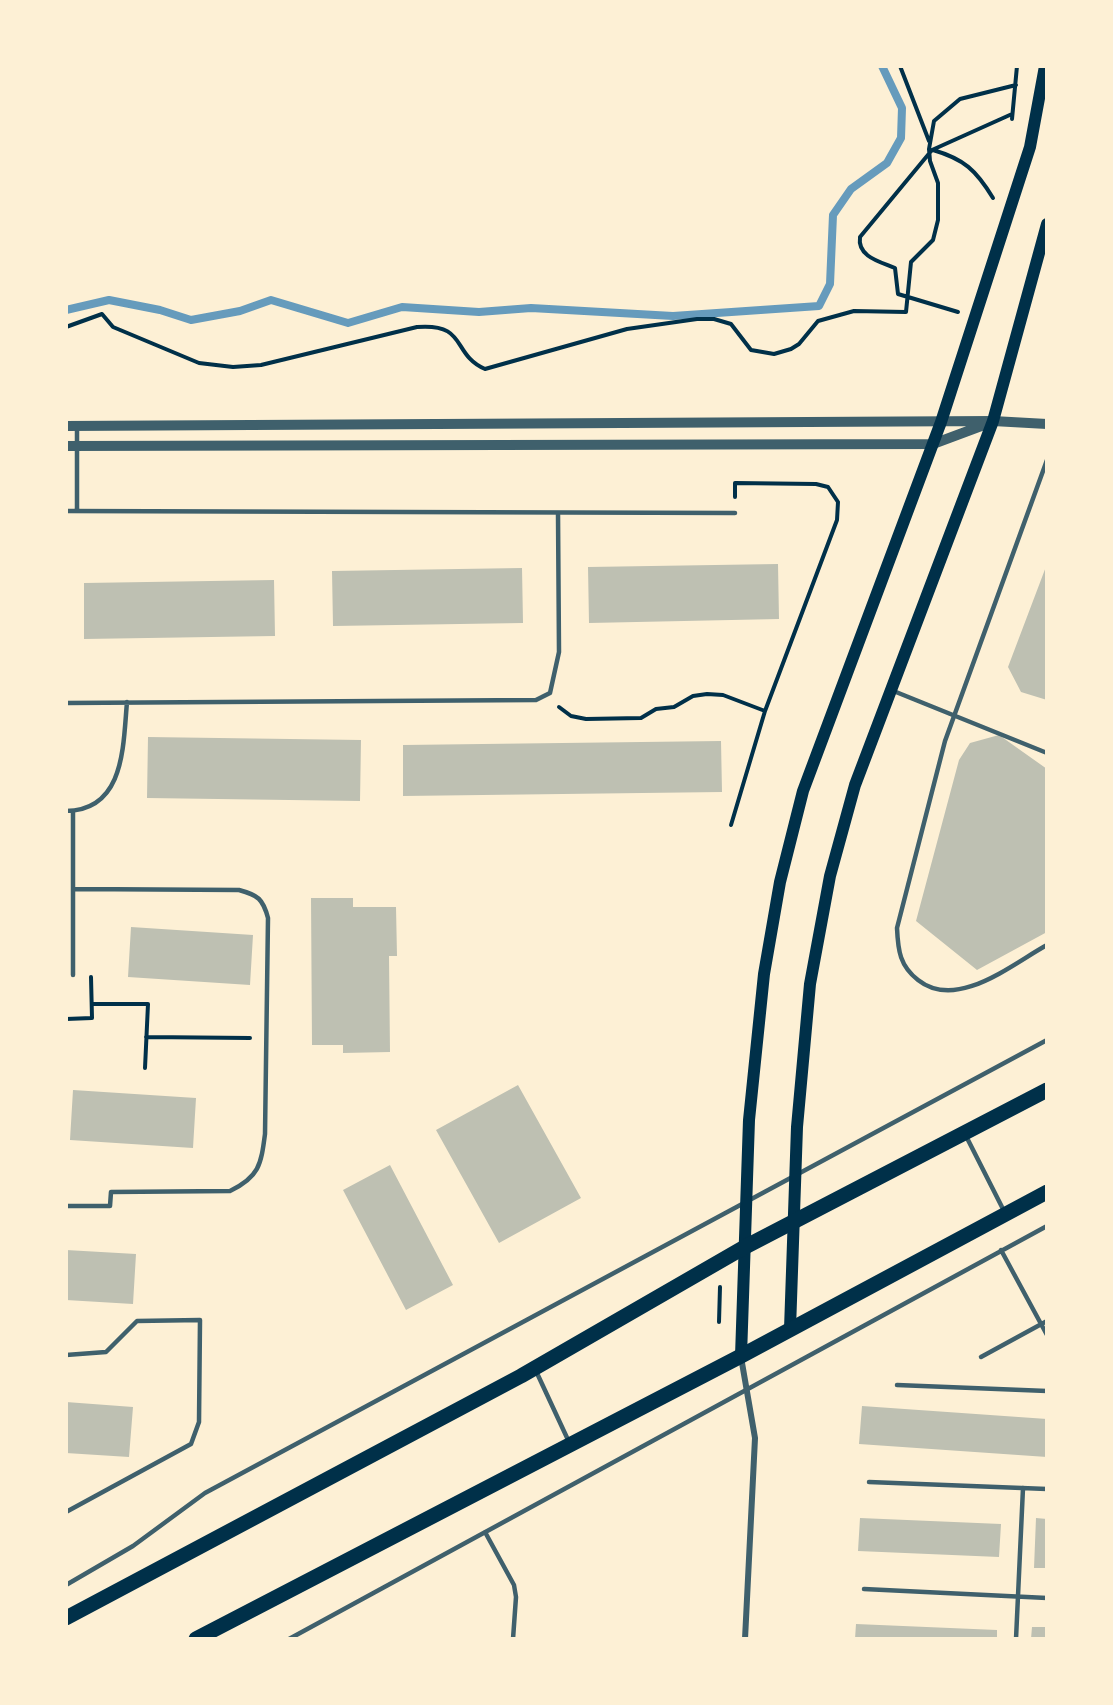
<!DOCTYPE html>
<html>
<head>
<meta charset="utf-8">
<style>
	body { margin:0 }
	#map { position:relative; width:1113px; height:1705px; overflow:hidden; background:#fdf0d5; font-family:"Archivo Narrow",sans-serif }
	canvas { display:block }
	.frame { position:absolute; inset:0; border:68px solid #fdf0d5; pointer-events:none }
</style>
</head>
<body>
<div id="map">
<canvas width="1113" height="1705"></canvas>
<div class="frame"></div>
</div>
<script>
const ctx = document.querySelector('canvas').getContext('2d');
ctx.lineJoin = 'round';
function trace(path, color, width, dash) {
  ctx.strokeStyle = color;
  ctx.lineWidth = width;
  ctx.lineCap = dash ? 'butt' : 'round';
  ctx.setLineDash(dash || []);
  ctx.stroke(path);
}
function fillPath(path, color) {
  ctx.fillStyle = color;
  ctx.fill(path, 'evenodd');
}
trace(new Path2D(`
	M66 310 109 300 160 310 191 320 240 311 271 300 348 323 402 307 479 312 531 308 673 316 819 306 830 284 833 215 851 189 887 163 901 138 902 108 882 66`), '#669bbc', 8);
fillPath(new Path2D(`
	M778 564 779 619 589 623 588 567Z
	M1047 564V700L1021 692 1008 667Z
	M522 568 523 623 333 626 332 571Z
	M274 580 275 636 84 639V583Z
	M999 735 1047 769V932L977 970 916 921 959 760 970 743Z
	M148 737 361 740 360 801 147 798Z
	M721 741 722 792 403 796V745Z
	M311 898H353V907H396L397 956H389L390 1052 343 1053V1045H312Z
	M131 927 253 935 250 985 128 977Z
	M518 1085 581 1198 499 1243 436 1130Z
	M73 1090 196 1098 193 1148 70 1140Z
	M390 1165 453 1285 406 1310 343 1190Z
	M66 1250 136 1254 133 1304 66 1300Z
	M66 1402 133 1407 129 1457 66 1453Z
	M862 1406 1047 1419V1457L859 1444Z
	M860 1518 1001 1524 999 1557 858 1551Z
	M1036 1518 1047 1519V1568H1034Z
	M856 1624 997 1630V1639H855Z
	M1032 1627H1047V1639H1031Z`), '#bec0b2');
trace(new Path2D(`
	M900 66 929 141
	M1012 119 1017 66
	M933 150C964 159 976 170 993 198
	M958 312 898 294 895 268C881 262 857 257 860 237L932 150 1012 114
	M66 327 102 314 113 327 199 363 233 367 261 365 417 327C468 323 451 354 485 369L627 329 697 319H714L731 324 751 350 774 354 791 349 799 344 818 321 854 311 906 312 911 262 933 240 938 220V183L930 161 929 149 934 121 960 99 1016 85
	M559 707 571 716 586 719 641 718 656 709 674 707 693 696 707 694 723 695 765 711
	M731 825 765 711 837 520 838 502 828 487 816 484 735 483V497
	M92 1004H148L145 1068
	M66 1019 92 1018 91 977
	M146 1037 250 1038
	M719 1322 720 1287`), '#003049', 4);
trace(new Path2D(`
	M1047 460 945 741 897 928C898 951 900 966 918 980 957 1011 1012 964 1047 945
	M66 511 735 513
	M77 511V427
	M891 690 1047 753
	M66 703 536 700 550 693 559 652 558 513
	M66 811C125 810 123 746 127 702
	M73 811V975
	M966 1136 1004 1211
	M66 1206H110L111 1192 230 1191C259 1177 261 1165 265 1134L268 918C263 899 258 895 239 890L73 889
	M1001 1250 1047 1335
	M66 1355 106 1352 137 1321 200 1320 199 1422 191 1444 66 1512
	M981 1357 1047 1321
	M536 1371 569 1442
	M897 1385 1047 1391
	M869 1482 1047 1489
	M485 1532 514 1585 516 1597 513 1639
	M66 1585 133 1546 205 1493 1047 1040
	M864 1589 1047 1598
	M289 1639 1047 1226
	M1016 1639 1023 1488`), '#3f606c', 4.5);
trace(new Path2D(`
	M741 1357 755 1438 745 1639`), '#3f606c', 6);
trace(new Path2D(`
	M66 426 993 421 1047 424
	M66 446 933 444 984 425`), '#3f606c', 10);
trace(new Path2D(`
	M790 1329 797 1127 810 984 830 876 855 785 993 421 1047 224
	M741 1356 749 1120 764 974 780 882 803 791 941 422 1030 147 1045 66`), '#003049', 12);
trace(new Path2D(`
	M66 1618 521 1376 743 1248 1047 1090
	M196 1639 741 1356 1047 1192`), '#003049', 15);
</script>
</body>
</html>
